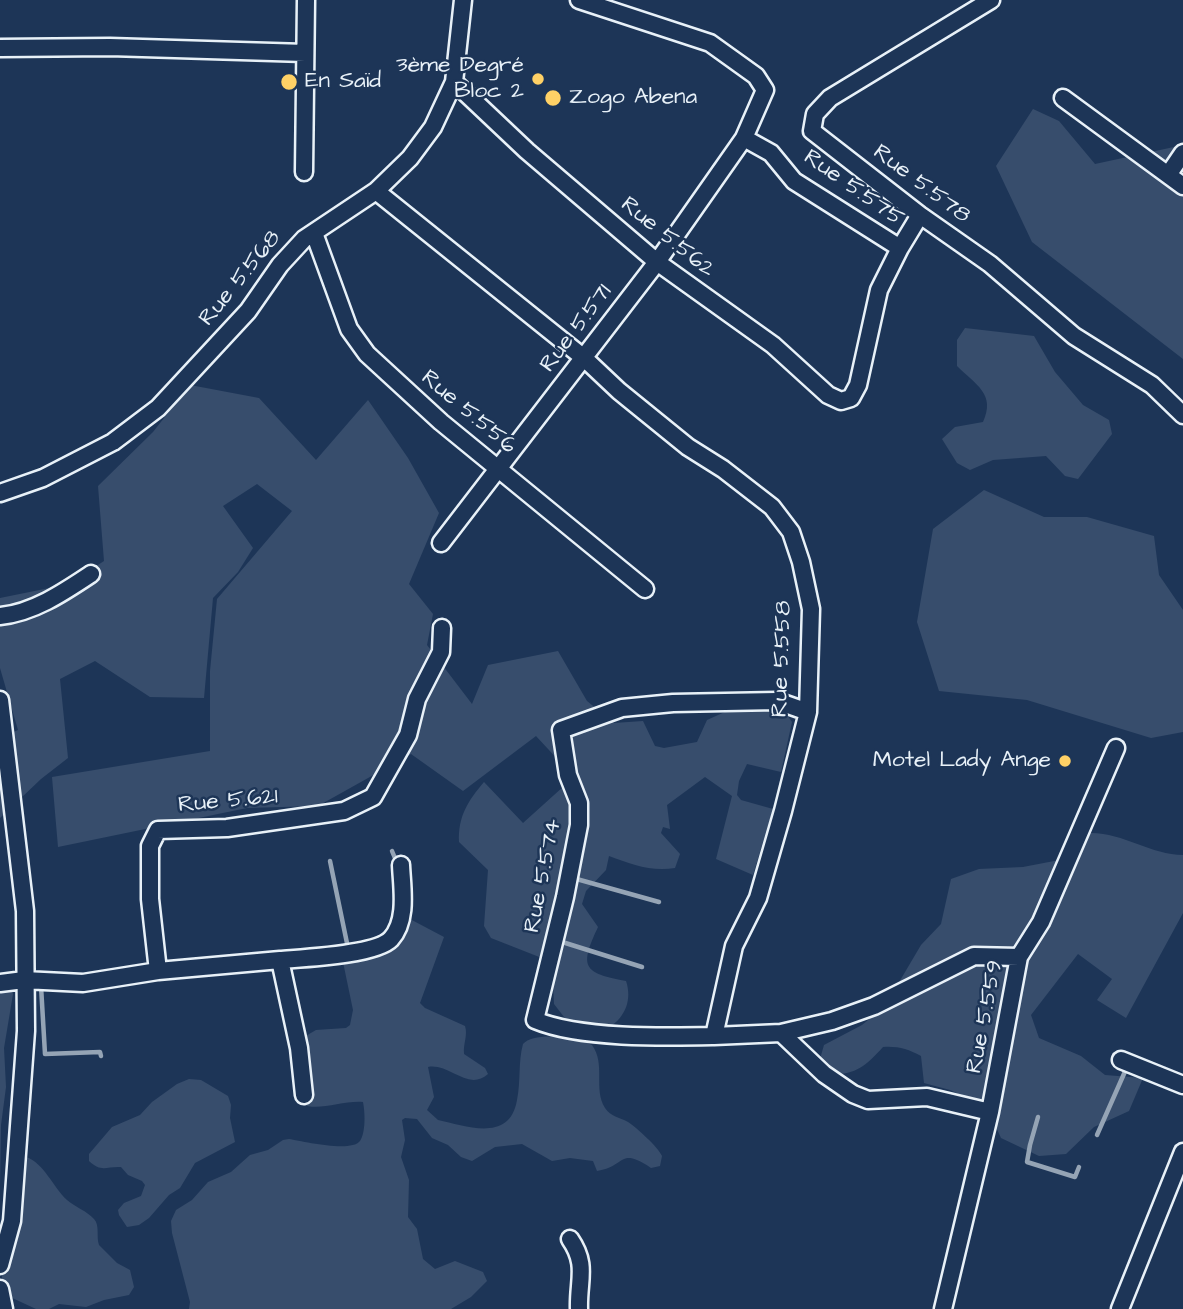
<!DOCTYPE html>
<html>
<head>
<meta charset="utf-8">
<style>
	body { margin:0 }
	canvas { display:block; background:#1d3557 }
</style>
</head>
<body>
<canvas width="1183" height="1309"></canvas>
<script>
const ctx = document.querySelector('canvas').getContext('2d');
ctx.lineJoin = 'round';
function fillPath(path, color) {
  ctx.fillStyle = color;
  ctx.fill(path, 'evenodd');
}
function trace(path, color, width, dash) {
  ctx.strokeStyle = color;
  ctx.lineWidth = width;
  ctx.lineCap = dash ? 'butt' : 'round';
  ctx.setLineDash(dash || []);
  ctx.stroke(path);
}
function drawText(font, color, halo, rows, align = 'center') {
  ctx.font = font + ' "Architects Daughter",sans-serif';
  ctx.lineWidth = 5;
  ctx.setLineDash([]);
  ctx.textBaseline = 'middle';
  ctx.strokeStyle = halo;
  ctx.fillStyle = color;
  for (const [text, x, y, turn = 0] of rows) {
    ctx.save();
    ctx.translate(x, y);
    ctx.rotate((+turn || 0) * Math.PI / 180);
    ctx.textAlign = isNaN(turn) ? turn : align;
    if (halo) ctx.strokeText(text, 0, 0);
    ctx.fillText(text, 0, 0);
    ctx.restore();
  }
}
fillPath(new Path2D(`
	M1033 109 1059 121 1095 164 1174 147 1183 150V359L1032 242 996 166Z
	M965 328 1034 336 1055 372 1083 405 1109 420 1112 434 1078 479 1065 476 1046 456 993 460 970 470 957 463 942 439 955 427 983 422C996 394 976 385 957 366V340Z
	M190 385 259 398 316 460 368 400 408 458 439 513 409 584 433 614 427 645 472 704 488 665 558 651 587 701 614 723 643 721 655 746 664 748 697 742 707 720 736 707H749L785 712 792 722 781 772 747 764 739 781 737 795 741 800 773 809 753 875 716 859 732 796 705 777 667 805 670 829 663 827 661 833 680 854 675 868C651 872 631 864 609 856L606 870 586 891 582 904 598 927C579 967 583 973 626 981 632 999 626 1016 610 1027 596 1024 585 1029 571 1026L554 1004 552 962 491 938 484 926 488 870 459 842C458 816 468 801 484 782L523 823 574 777 536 736 463 791 411 754 318 806 247 808 58 847 52 777 210 751V671L217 599 292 511 257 484 223 506 253 548 238 572 213 598 204 698 150 697 95 661 60 679 68 758 41 779 0 818V738L18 730 0 668V598L69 584 104 561 98 486 153 432Z
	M984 490 1044 517H1087L1154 536 1159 575 1183 610V732L1151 738 1027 700 939 691 917 622 933 529Z
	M1089 833C1122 832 1151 855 1183 855V913L1126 1018 1097 1000 1112 979 1078 954 1031 1015 1039 1038 1081 1056 1105 1075 1143 1078 1129 1111 1094 1127 1066 1154 1039 1156 1001 1138 987 1107 950 1090 924 1083 921 1056C908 1049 898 1046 883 1047 864 1068 854 1076 824 1074L820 1059 824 1045 862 1025 885 1006 921 945 941 924 951 879 979 869 1023 867 1075 857Z
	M408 918 444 937 420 1003 425 1008 465 1026C468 1036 463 1043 464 1054L485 1068 488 1074C468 1092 450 1063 428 1067L434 1097 427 1110 438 1120C466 1126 510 1143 517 1100 521 1081 518 1062 523 1044 534 1031 578 1037 592 1045 606 1064 593 1089 605 1108 611 1117 619 1117 628 1122 637 1128 658 1147 662 1156L660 1166 651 1168C618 1146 626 1167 597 1171L593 1161 570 1158 552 1161 522 1144 495 1147 472 1161 461 1157 448 1145 432 1138 417 1119 405 1118 402 1120 405 1140 401 1157 409 1180 408 1217 417 1229 423 1259 435 1269 455 1261 483 1272 487 1281 471 1297 451 1309H189L190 1302 172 1233 171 1221 176 1210 192 1200 208 1182 231 1172 250 1155 268 1150 283 1140 289 1139C302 1141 351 1153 360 1141 366 1132 365 1112 363 1102 344 1100 316 1112 303 1104L300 1096 304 1037 316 1030 346 1028 350 1025 353 1010 343 962 385 938Z
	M0 985H4L12 991 13 994 4 1048 6 1087 1 1125 0 1185Z
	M189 1079 201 1080 228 1096 231 1105 230 1118 235 1142 195 1163 180 1188 169 1195 149 1218 139 1225 127 1227 119 1215 118 1210 124 1203 141 1196 145 1185 142 1181 128 1175 121 1167C106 1166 102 1173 89 1161V1154L112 1127 140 1115 152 1102 177 1084Z
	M26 1157C44 1163 53 1187 67 1200 75 1207 87 1211 94 1219 100 1225 96 1237 99 1245L117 1263 130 1270 134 1287 129 1295 104 1300 86 1307 59 1304 49 1309H36L8 1296 2 1286V1273L22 1162Z`), '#374d6c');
trace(new Path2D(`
	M392 851 397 863
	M330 861 348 948
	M573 878 659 902
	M559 941 642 967
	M41 986 45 1054 100 1052 101 1056
	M1038 1117 1030 1145 1027 1162 1075 1177 1079 1167
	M1097 1135 1127 1067`), '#95a4b5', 4.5);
const minor = new Path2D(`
	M991 0 830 98 815 114 812 131 920 215 990 264 1074 336 1152 385 1183 415
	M0 48 110 47 305 53
	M454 82 527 151 657 262 773 345 828 395 841 401 851 398 858 385 879 290 900 248 794 181 771 153 744 138 765 90 756 76 710 43 579 0
	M1063 98 1168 175
	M1183 153 1168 175 1183 186
	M304 172 306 0
	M376 191 584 358 619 391 688 447 723 469 772 507 791 532 801 562 811 609 808 712 783 811 758 898 734 946 714 1036 781 1033 832 1021 874 1006 974 956 1019 957
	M314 233 349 329 367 354 441 422 645 589
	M900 248 920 215
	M0 493 43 478 113 442 158 408 248 311 280 265 304 239 376 191 410 158 433 127 454 82 463 0
	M441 543 657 262 744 138
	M0 616C33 613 64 592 91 574
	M0 700 25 911 26 1031 12 1221 0 1265
	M280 960C304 958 376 955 391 939 408 920 402 888 401 865
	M158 971 280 960 299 1048 304 1095
	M0 983 24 980 83 983 158 971 150 899V846L158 830 227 828 344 811 373 797 408 735 417 699 441 652 442 628
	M781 1033 824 1074 853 1094 868 1100 927 1097 990 1112
	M714 1036C665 1037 580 1039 535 1020L565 897 579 825V803L568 775 561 730 622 708 673 703 777 701 808 712
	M1121 1060 1183 1085
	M570 1239C588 1265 578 1280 579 1309
	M0 1289 4 1309
	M943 1309 990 1112 1019 957 1041 922 1116 748
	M1120 1309 1183 1152`);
trace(minor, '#e8f1f8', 21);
trace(minor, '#1d3557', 16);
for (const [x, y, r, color] of [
	[538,79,7,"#ffd166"],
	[289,82,9,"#ffd166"],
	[553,98,9,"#ffd166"],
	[1065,761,7,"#ffd166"]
]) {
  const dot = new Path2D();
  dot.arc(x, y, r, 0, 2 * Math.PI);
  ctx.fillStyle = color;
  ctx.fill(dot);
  trace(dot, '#1d3557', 2.5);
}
drawText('23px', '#e8f1f8', '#1d3557', [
	["3ème Degré",524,66],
	["Bloc 2",524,92],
	["En Saïd",305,82,"left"],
	["Zogo Abena",569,98,"left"],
	["Motel Lady Ange",1051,761]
], 'right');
drawText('23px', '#e8f1f8', '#1d3557', [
	["Rue 5.578",921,185,37],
	["Rue 5.575",853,189,35],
	["Rue 5.562",667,238,39],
	["Rue 5.568",241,279,-51],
	["Rue 5.571",577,329,-53],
	["Rue 5.556",468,413,40],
	["Rue 5.558",783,659,-88],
	["Rue 5.621",228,802,-5],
	["Rue 5.574",544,876,-79],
	["Rue 5.559",986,1017,-79]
]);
</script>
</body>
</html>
